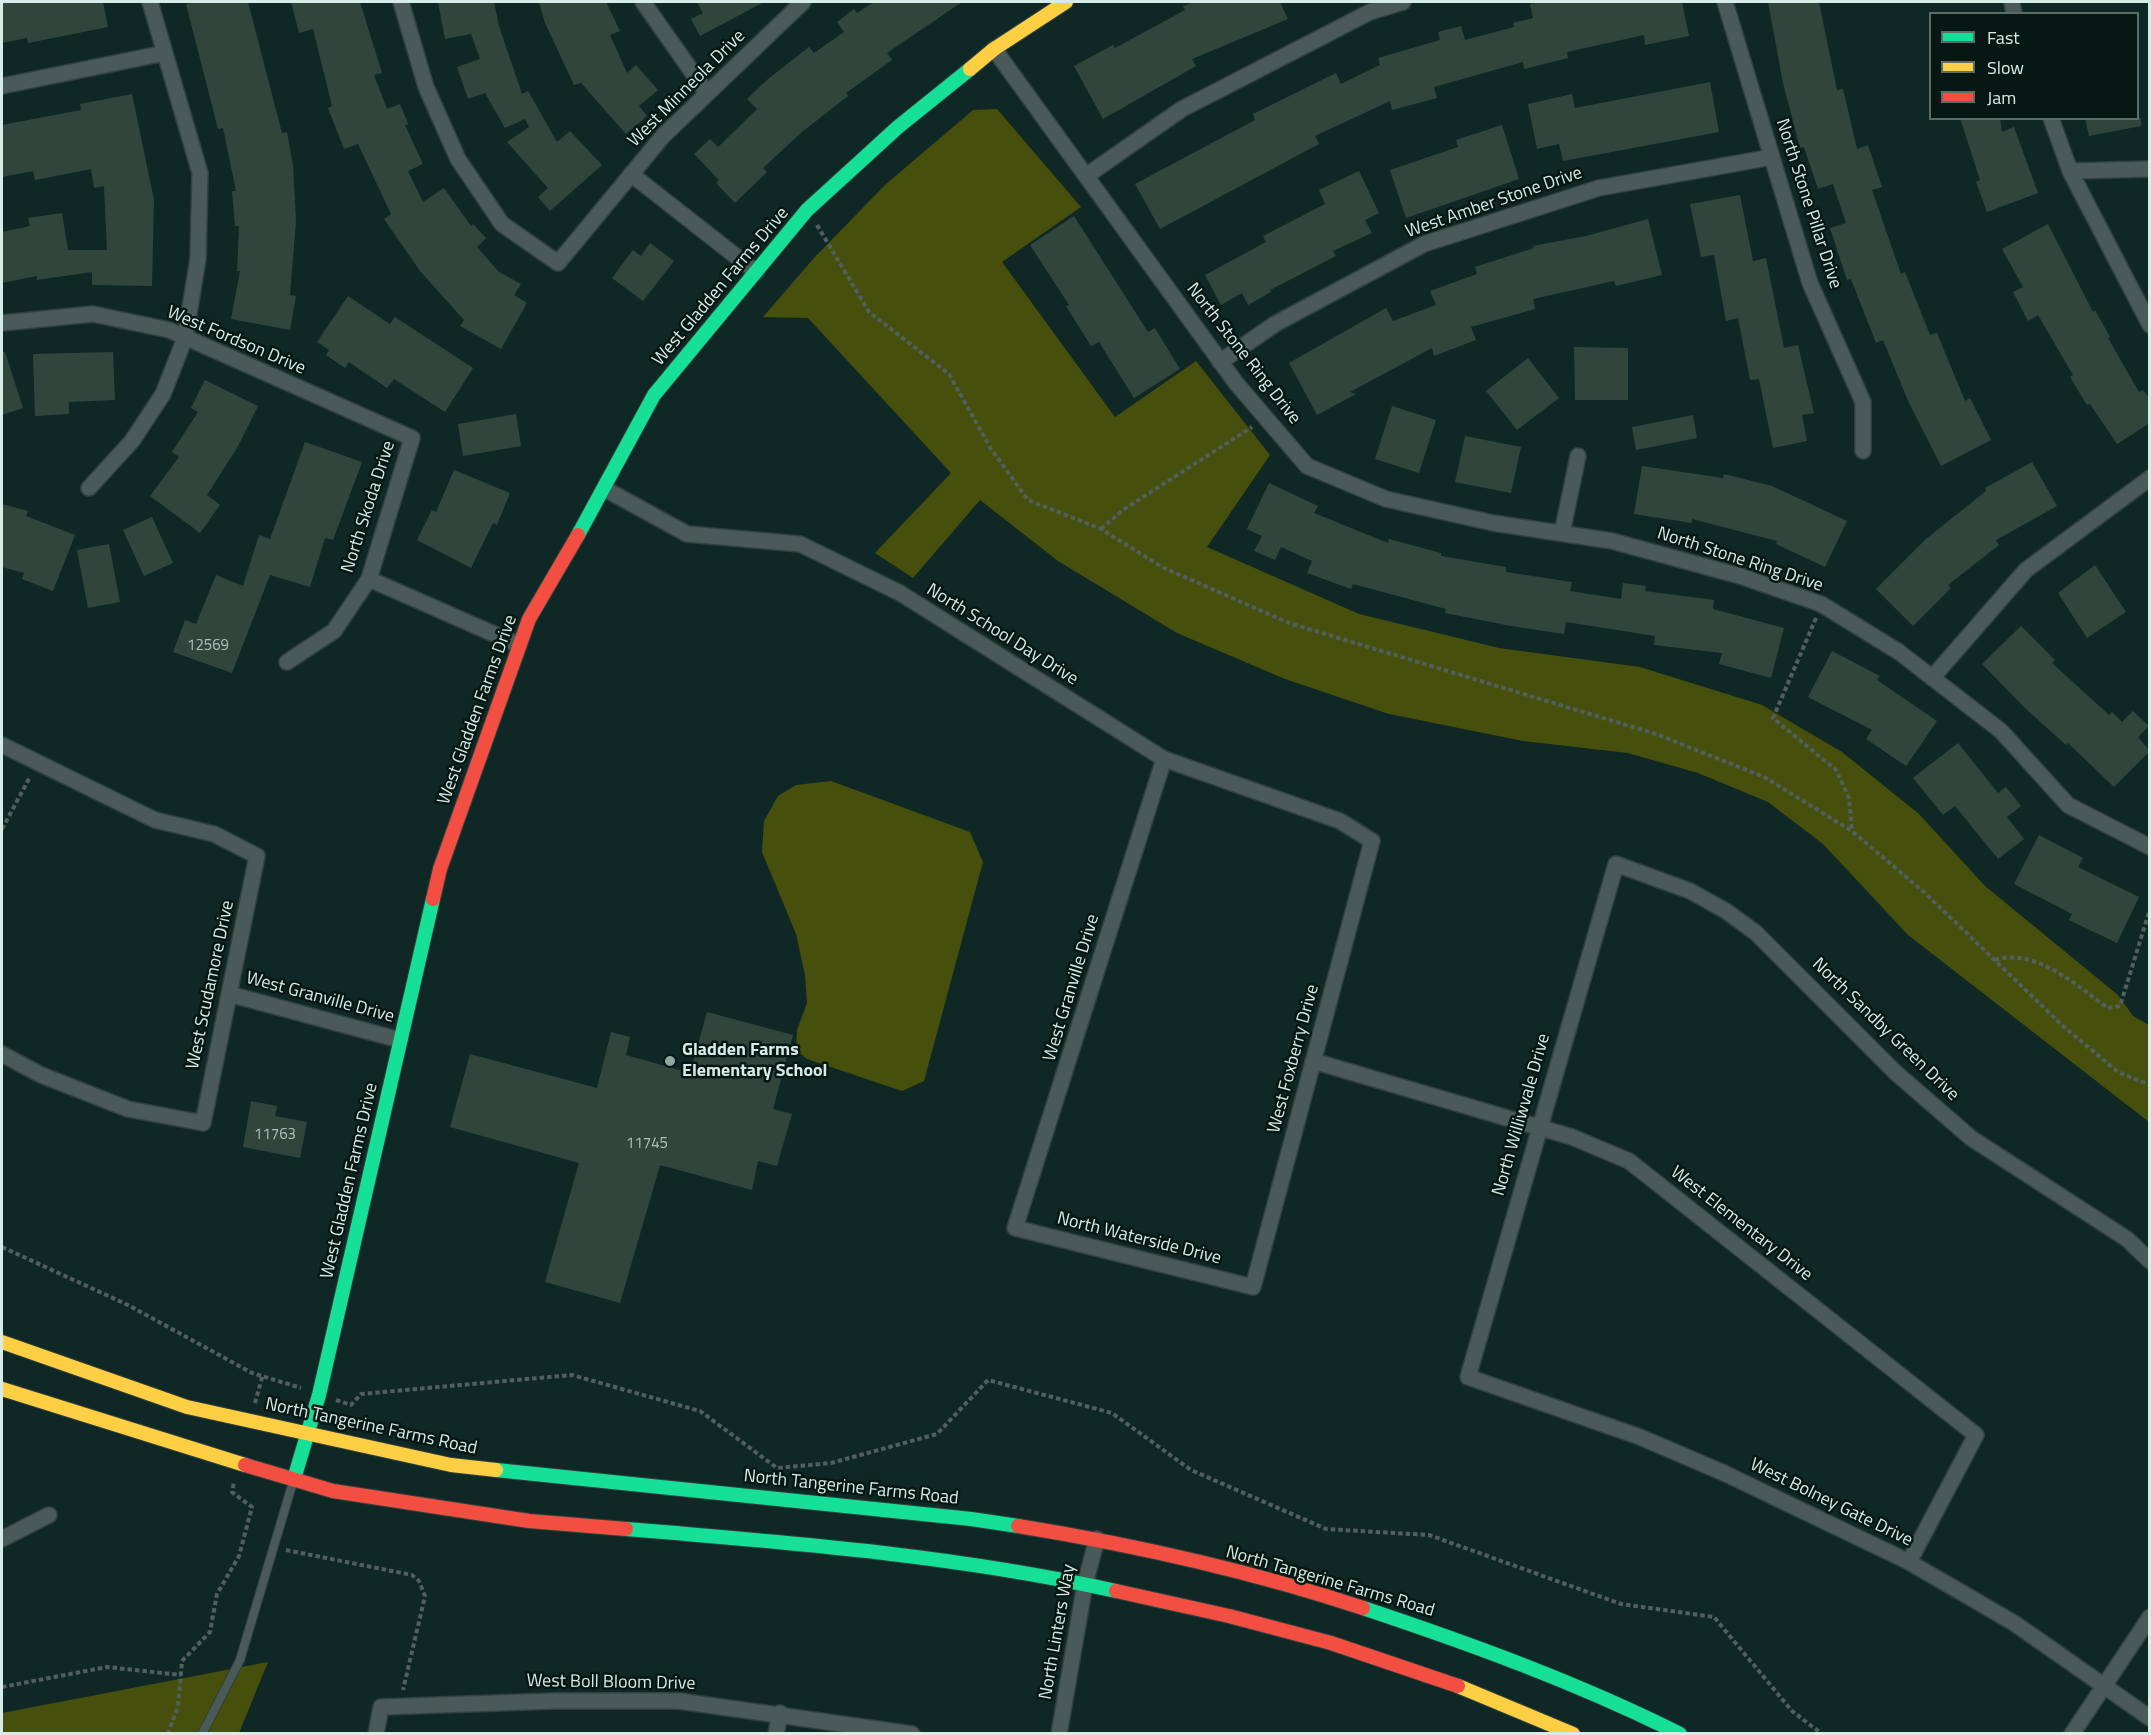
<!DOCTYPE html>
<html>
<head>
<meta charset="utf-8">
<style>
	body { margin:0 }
	#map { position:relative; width:2151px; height:1735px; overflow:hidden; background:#102825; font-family:"Titillium Web",sans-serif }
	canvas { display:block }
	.frame { position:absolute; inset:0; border:3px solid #d6ece6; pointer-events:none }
	.legend { position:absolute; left:1929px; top:12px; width:210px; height:108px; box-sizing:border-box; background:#071814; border:2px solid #5a6d68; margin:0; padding:8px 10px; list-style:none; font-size:18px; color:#d6ece6 }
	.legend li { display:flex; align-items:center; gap:12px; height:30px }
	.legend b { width:30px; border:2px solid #5a6d68 }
</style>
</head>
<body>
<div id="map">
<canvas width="2151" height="1735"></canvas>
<div class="frame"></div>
<ul class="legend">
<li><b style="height:8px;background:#16e098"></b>Fast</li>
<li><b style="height:8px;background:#ffcf43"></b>Slow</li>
<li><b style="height:8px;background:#f24e42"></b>Jam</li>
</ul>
</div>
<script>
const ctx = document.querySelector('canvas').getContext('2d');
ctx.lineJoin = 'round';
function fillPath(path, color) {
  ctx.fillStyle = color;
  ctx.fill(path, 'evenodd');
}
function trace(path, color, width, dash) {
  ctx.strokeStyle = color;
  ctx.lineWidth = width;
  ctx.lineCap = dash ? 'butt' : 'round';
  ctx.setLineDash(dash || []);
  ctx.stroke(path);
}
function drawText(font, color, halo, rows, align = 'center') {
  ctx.font = font + ' "Titillium Web",sans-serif';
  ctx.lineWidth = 5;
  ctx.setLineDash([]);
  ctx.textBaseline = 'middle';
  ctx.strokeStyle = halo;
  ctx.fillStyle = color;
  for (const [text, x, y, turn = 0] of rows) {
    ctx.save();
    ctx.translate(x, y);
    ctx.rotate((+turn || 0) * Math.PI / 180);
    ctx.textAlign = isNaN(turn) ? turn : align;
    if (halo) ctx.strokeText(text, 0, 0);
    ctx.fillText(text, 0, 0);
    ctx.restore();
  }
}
fillPath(new Path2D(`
	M997 109 1081 207 1002 262 1115 417 1196 361 1270 455 1207 547 1359 614 1499 648 1640 667 1762 705 1842 752 1919 814 1985 886 2118 995 2133 1016 2149 1025V1122L1908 935 1823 844 1768 802 1698 773 1628 753 1523 741 1389 714 1285 679 1177 633 1058 561 980 500 913 578 875 553 951 473 808 318 763 317 814 258 885 185 973 110Z
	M831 781 970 832 983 862 924 1081 902 1091 807 1059 796 1050 797 1030 807 1003 805 975 796 934 762 852 764 821 778 796 796 785Z
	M268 1662 239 1733 2 1734V1713Z`), '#464f0c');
fillPath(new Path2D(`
	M2 2H103L108 27 28 43 27 38 2 43Z
	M197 2H248L282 133 287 132 293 165 296 221 290 295 296 296 290 330 231 319 240 271H237L239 226H235L232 191H236L223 128 218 129 186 4Z
	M291 2H360L382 73 374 75 387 109 400 104 408 124 405 125 423 164 408 171 423 202 444 188 471 226 473 224 486 238 477 247 499 272 521 284 514 295 527 303 501 349 460 326 464 320 420 271 384 219 391 214 358 144 344 149 328 108 332 106 313 29 299 33Z
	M438 2H494L499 26 522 94 528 91 557 142 570 131 602 165 550 211 538 197 548 188 507 142 529 127 525 119 505 128 485 93 468 99 457 67 480 59 471 34 445 39Z
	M539 2H606L620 31 610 35 627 73 636 65 658 90 639 106 647 116 626 134 581 83 574 85 545 23Z
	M697 2H764L700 36 691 19 703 13Z
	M874 2H962L887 53 892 60 846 93 848 96 802 132 763 168 767 172 735 203 716 183 719 180 694 154 710 139 718 147 757 109 747 99 768 79 809 47 814 53 844 32 837 22 854 9 857 13Z
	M1194 2H1280L1288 19 1192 59 1196 66 1103 119 1074 66 1113 45 1115 48 1185 10 1183 6Z
	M1541 2H1682L1689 36 1645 45 1644 35 1567 52 1568 58 1524 69 1523 62 1434 87 1437 98 1392 110 1390 101 1315 136 1319 144 1160 229 1135 184 1255 120 1253 114 1336 73 1341 84 1380 65 1378 58 1440 40 1438 32 1461 26 1465 40 1514 27 1513 23 1533 18 1530 4Z
	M1768 2H1819L1837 90 1843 89 1857 149 1868 145 1882 187 1872 190 1901 274 1905 272 1930 335 1937 333 1965 401 1970 398 1991 440 1941 466 1909 403 1883 340 1876 343 1851 279 1847 280 1830 228 1846 223 1833 184 1818 189 1804 147 1800 148 1783 83Z
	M1710 82 1719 132 1563 161 1559 144 1537 149 1528 104 1572 94 1575 108Z
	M132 94 154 200 152 286 92 285V272L37 280V276L2 283V232L30 226 28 218 62 213 68 250H107L104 186 94 188 91 169 35 180 33 171 2 177V125L81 110 80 104Z
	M1960 118H2000L2002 132 2014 127 2038 193 1987 212 1976 182 1980 180Z
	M2085 118H2141V126L2089 136Z
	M1502 125 1519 179 1406 218 1390 170 1458 147 1456 140Z
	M1359 171 1379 213 1365 220 1372 233 1333 251 1336 256 1270 290 1271 292 1248 305 1242 293 1221 305 1205 275 1266 242 1263 236 1325 204 1319 190Z
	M1740 195 1753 261 1766 258 1784 348 1798 345 1814 413 1802 415 1807 441 1773 448 1759 379 1750 380 1738 318 1726 321 1714 255 1701 257 1690 204Z
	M1074 216 1148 332 1155 328 1180 369 1134 398 1099 342 1091 346 1066 306 1069 305 1030 245Z
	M1648 219 1662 275 1616 286 1614 281 1533 299 1535 309 1471 327 1476 340 1434 356 1432 348 1350 392 1356 394 1317 415 1289 363 1386 308 1393 321 1436 305 1430 291 1477 274 1475 267 1534 248 1533 246 1586 236Z
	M2048 224 2093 312 2095 310 2110 337 2108 338 2139 392 2143 390 2150 399V423L2117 444 2090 404 2087 405 2070 377 2073 375 2038 315 2028 321 2013 292 2023 287 2002 249Z
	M650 243 674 261 643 301 612 278 633 250 641 256Z
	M348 296 390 324 395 317 473 368 445 412 394 379 387 388 349 362 345 368 326 355 329 350 317 342Z
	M1574 347 1628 348V400H1575Z
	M2 352H5L23 408 2 415Z
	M113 352 115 400 69 402V414L35 416 33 354Z
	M1528 358 1559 398 1517 430 1486 391Z
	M205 380 258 406 237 448 207 495 220 505 200 533 150 496 179 457 172 452 198 412 191 408Z
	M1392 406 1436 420 1419 473 1375 459Z
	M516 414 521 446 463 456 458 424Z
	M1693 415 1697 438 1636 450 1632 427Z
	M1465 436 1521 447 1511 493 1455 482Z
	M305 442 362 462 333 540 325 538 310 587 270 575 232 673 173 652 185 620 196 624 216 575 243 586 259 535 270 539Z
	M2032 462 2057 506 1996 540 1999 545 1948 585 1951 588 1913 626 1876 589 1926 539 1986 491 1985 488Z
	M1642 466 1723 478 1724 474 1772 486 1847 521 1825 567 1776 544 1777 541 1692 519V523L1634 514Z
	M454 470 510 493 497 525 493 523 471 568 417 540 432 510 436 512Z
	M1269 483 1318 506 1314 513 1388 543 1389 539 1441 553V556L1506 567V572L1572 582 1570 591 1621 599 1623 583 1646 586 1645 591 1714 600 1713 609 1784 628 1771 678 1719 664 1722 653 1654 645 1655 636 1566 622 1564 634 1511 626 1445 613 1446 609 1353 584 1351 589 1307 573 1312 561 1281 547 1275 560 1254 551 1262 536 1247 529Z
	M2 504 28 511 26 516 75 535 53 591 22 579 24 573 2 567Z
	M152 517 173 563 144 576 123 530Z
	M109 544 120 602 88 608 77 550Z
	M2095 565 2126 612 2087 638 2058 593Z
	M2021 626 2055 660 2052 663 2109 715 2112 712 2122 722 2133 711 2149 726 2138 737 2150 751 2114 787 2068 743 2066 745 2026 709 1982 664Z
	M1832 651 1880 676 1877 680 1937 721 1906 766 1866 739 1872 730 1808 697Z
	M1958 743 1998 793 2006 787 2021 806 2007 817 2024 839 1998 859 1955 806 1943 815 1913 778Z
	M2039 835 2083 858 2078 867 2139 897 2117 943 2069 920 2072 914 2014 884Z
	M707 1012 793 1035 773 1109 792 1114 777 1166 758 1161 752 1190 660 1165 620 1303 545 1282 579 1163 450 1127 470 1054 597 1088 611 1032 630 1037 626 1055 690 1073Z
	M251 1101 277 1106 275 1116 307 1122 300 1158 243 1147Z`), '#30463d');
const lane = new Path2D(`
	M202 1734 240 1660 293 1482`);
const street = new Path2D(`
	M401 2 426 87 458 159 502 224 558 263 663 136 803 2
	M643 2 707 93
	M1725 2 1810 283 1863 402V451
	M2012 2 2014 14
	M994 49 1236 383 1307 466 1386 499 1493 523 1612 541 1740 576 1821 604 1899 652 2001 731 2068 805 2150 847
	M2 86 165 53
	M2051 118 2070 171 2150 325
	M2070 171 2150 169
	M631 174 756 272
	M1086 176 1182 109 1370 12 1403 2
	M2 323 93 314 169 330 412 438 369 579 334 631 287 662
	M1220 362 1275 324 1424 244 1599 188 1772 157
	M89 488 132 441 163 394 185 338 198 259 200 173 150 2
	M605 489 687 534 800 544 900 593 1164 759 1340 821 1372 841 1253 1287 1015 1228 1164 759
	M1562 533 1578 456
	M369 579 519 645
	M1932 678 2026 570 2150 478
	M2 745 155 820 214 834 257 856 203 1123 128 1109 41 1075 2 1054
	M229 994 400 1040
	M1313 1061 1572 1137 1629 1161 1976 1435 1909 1562
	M2150 1261 2127 1239 1971 1138 1895 1072 1756 933 1726 911 1690 891 1616 864 1468 1377 1640 1437 1724 1473 1909 1562 2014 1623 2150 1718
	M2 1539 49 1515
	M376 1734 381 1707 554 1701H679L912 1734
	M776 1734 780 1713
	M1059 1734 1085 1584 1097 1539
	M2072 1734 2150 1617`);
const fast = new Path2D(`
	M578 535 654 395 807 210 898 127 970 69
	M496 1470 971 1519 1018 1526
	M294 1479 319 1395 433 899
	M626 1529C792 1543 953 1555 1116 1591
	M1363 1608C1471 1644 1578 1683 1680 1734`);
const slow = new Path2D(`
	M970 69 994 49 1066 2
	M2 1342 187 1407 451 1465 496 1470
	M2 1389 245 1465
	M1458 1686 1573 1734`);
const jam = new Path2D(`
	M433 899 440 869 529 619 578 535
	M245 1465 333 1491 529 1521 626 1529
	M1018 1526C1135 1545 1251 1571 1363 1608
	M1116 1591 1229 1616 1331 1643 1458 1686`);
trace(lane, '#30413e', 10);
trace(street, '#30413e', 18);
trace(fast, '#30413e', 16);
trace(slow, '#30413e', 16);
trace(jam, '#30413e', 16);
trace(new Path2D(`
	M817 225 869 312 949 374 991 449 1028 500 1101 529 1162 567 1289 623 1656 734 1764 777 1852 831 1925 893 2064 1027 2118 1072 2150 1085
	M1101 529 1123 510 1252 427
	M1816 618 1773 718 1836 770 1849 798 1852 830
	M2 829 30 777
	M1995 960C2035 947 2077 986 2108 1008L2120 1006 2150 909
	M2 1247 128 1305 252 1373 301 1388
	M336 1400 351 1405 361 1394 572 1375 700 1411 777 1468 831 1463 937 1434 988 1380 1112 1413 1191 1470 1326 1529 1429 1535 1621 1604 1714 1617 1792 1711 1822 1734
	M255 1403 263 1374
	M286 1550 412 1575 419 1581 425 1596 403 1690
	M2 1687 107 1667 181 1675
	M168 1734 178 1706 182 1661 210 1632 217 1594 239 1556 252 1507 232 1492 234 1482`), '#515f5d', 4, [4.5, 3]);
trace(lane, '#4a5a58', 8);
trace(street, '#4a5a58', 15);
trace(fast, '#16e098', 14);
trace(slow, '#ffcf43', 14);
trace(jam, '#f24e42', 14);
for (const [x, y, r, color] of [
	[670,1061,6,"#91a7a2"]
]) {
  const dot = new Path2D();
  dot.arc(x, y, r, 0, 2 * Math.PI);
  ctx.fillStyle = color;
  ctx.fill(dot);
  trace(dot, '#071814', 2);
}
drawText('15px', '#acc2bc', null, [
	["12569",208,646],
	["11763",275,1135],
	["11745",647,1144]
]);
drawText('18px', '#d6ece6', '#071814', [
	["West Minneola Drive",687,89,-45],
	["West Amber Stone Drive",1494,203,-19],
	["North Stone Pillar Drive",1808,204,72],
	["West Gladden Farms Drive",721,287,-50],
	["West Fordson Drive",236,341,23],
	["North Stone Ring Drive",1243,354,52],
	["North Skoda Drive",369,507,-72],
	["North Stone Ring Drive",1740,560,18],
	["North School Day Drive",1002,635,32],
	["West Gladden Farms Drive",478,710,-70],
	["West Scudamore Drive",211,985,-78],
	["West Granville Drive",1072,988,-73],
	["West Granville Drive",320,998,15],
	["North Sandby Green Drive",1885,1030,44],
	["West Foxberry Drive",1294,1059,-75],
	["North Williwvale Drive",1522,1115,-74],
	["West Gladden Farms Drive",350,1181,-77],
	["West Elementary Drive",1741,1224,38],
	["North Waterside Drive",1139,1239,14],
	["North Tangerine Farms Road",371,1427,12],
	["North Tangerine Farms Road",851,1488,6],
	["West Bolney Gate Drive",1831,1503,26],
	["North Tangerine Farms Road",1330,1582,16],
	["North Linters Way",1058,1632,-80],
	["West Boll Bloom Drive",611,1683,1]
]);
drawText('bold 18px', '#d6ece6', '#071814', [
	["Gladden Farms",682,1051],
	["Elementary School",682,1072]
], 'left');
</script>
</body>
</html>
